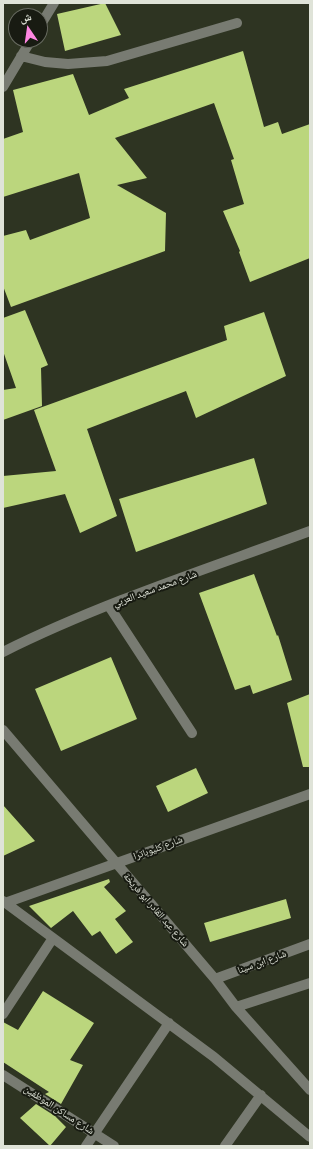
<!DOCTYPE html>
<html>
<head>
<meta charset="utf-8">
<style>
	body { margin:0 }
	#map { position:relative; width:313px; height:1149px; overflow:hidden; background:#2e3422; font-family:"PT Sans","Noto Naskh Arabic",sans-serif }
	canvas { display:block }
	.frame { position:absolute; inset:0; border:4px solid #dfe3d8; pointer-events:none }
	.north { position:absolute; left:8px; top:8px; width:40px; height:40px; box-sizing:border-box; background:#181b12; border:1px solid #686b61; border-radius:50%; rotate:347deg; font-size:11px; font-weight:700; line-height:16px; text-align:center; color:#dfe3d8 }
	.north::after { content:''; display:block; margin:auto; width:14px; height:18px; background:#fe86e1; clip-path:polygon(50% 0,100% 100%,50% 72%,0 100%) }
</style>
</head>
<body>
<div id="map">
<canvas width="313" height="1149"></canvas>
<div class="frame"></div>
<div class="north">ش</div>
</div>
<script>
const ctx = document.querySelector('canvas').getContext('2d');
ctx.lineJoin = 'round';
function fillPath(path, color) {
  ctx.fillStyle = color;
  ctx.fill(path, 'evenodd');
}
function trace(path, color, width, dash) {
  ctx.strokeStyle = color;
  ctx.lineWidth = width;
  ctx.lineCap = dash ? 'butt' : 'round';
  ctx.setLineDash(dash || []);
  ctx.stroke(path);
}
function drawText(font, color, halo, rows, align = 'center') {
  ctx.font = font + ' "PT Sans","Noto Naskh Arabic",sans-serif';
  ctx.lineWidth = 4;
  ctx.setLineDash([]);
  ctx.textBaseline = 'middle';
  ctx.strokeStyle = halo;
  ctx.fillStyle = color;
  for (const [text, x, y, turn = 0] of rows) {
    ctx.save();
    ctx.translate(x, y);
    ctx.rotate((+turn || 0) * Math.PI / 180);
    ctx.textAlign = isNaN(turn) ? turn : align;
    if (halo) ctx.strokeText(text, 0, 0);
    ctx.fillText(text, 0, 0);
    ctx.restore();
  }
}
fillPath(new Path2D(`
	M105 3 121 35 65 51 57 14Z
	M243 51 264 127 278 122 282 134 310 124V258L250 282 239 252 240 251 223 211 244 204 231 160 234 159 214 103 115 138 147 178 117 185 166 213 165 251 11 307 3 286V236L26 230 30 240 90 218 79 173 3 197V139L23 132 13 90 73 74 89 115 129 98 124 89Z
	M25 310 48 365 41 368 42 406 3 420V390L16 388 3 351V318Z
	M264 312 286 376 196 418 186 391 87 429 117 516 80 533 65 494 3 508V476L56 471 34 410 227 340 224 326Z
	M254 458 267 504 136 552 119 499Z
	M254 574 277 636 278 635 292 680 253 694 250 685 235 690 199 593Z
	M111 657 137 719 61 751 35 689Z
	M310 694V767H303L287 703Z
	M196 768 208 793 168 812 156 786Z
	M3 805 35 841 3 856Z
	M109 879 110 882 104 887 126 911 115 919 133 942 116 954 100 931 92 936 73 911 51 928 29 906Z
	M286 899 291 918 210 942 204 923Z
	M43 991 94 1023 70 1060 83 1065 61 1104 45 1094 49 1092 3 1062V1022L18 1030Z
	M36 1104 55 1116 66 1127 50 1146 20 1118Z`), '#bbd67d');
trace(new Path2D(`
	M40 26 54 3
	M21 56 45 62 68 64 107 61 237 23
	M3 87 31 40
	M109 606 192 733
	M3 652C101 603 207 569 310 531
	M3 730 215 979 236 1007 310 1090
	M3 901 214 1057 310 1137
	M5 903 310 794
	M215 979 310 944
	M236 1007 310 983
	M3 1014 53 938
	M3 1075 114 1146
	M86 1146 169 1023
	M225 1146 261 1095`), '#787b72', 10);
drawText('10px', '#dfe3d8', '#181b12', [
	["شارع محمد سعيد العربي",155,589,-20],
	["شارع كليوباترا",158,848,-20],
	["شارع عبد القادر ابو فريخة",156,910,49],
	["شارع ابن سينا",262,962,-20],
	["شارع مساكن الموظفين",59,1110,33]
]);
</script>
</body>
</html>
